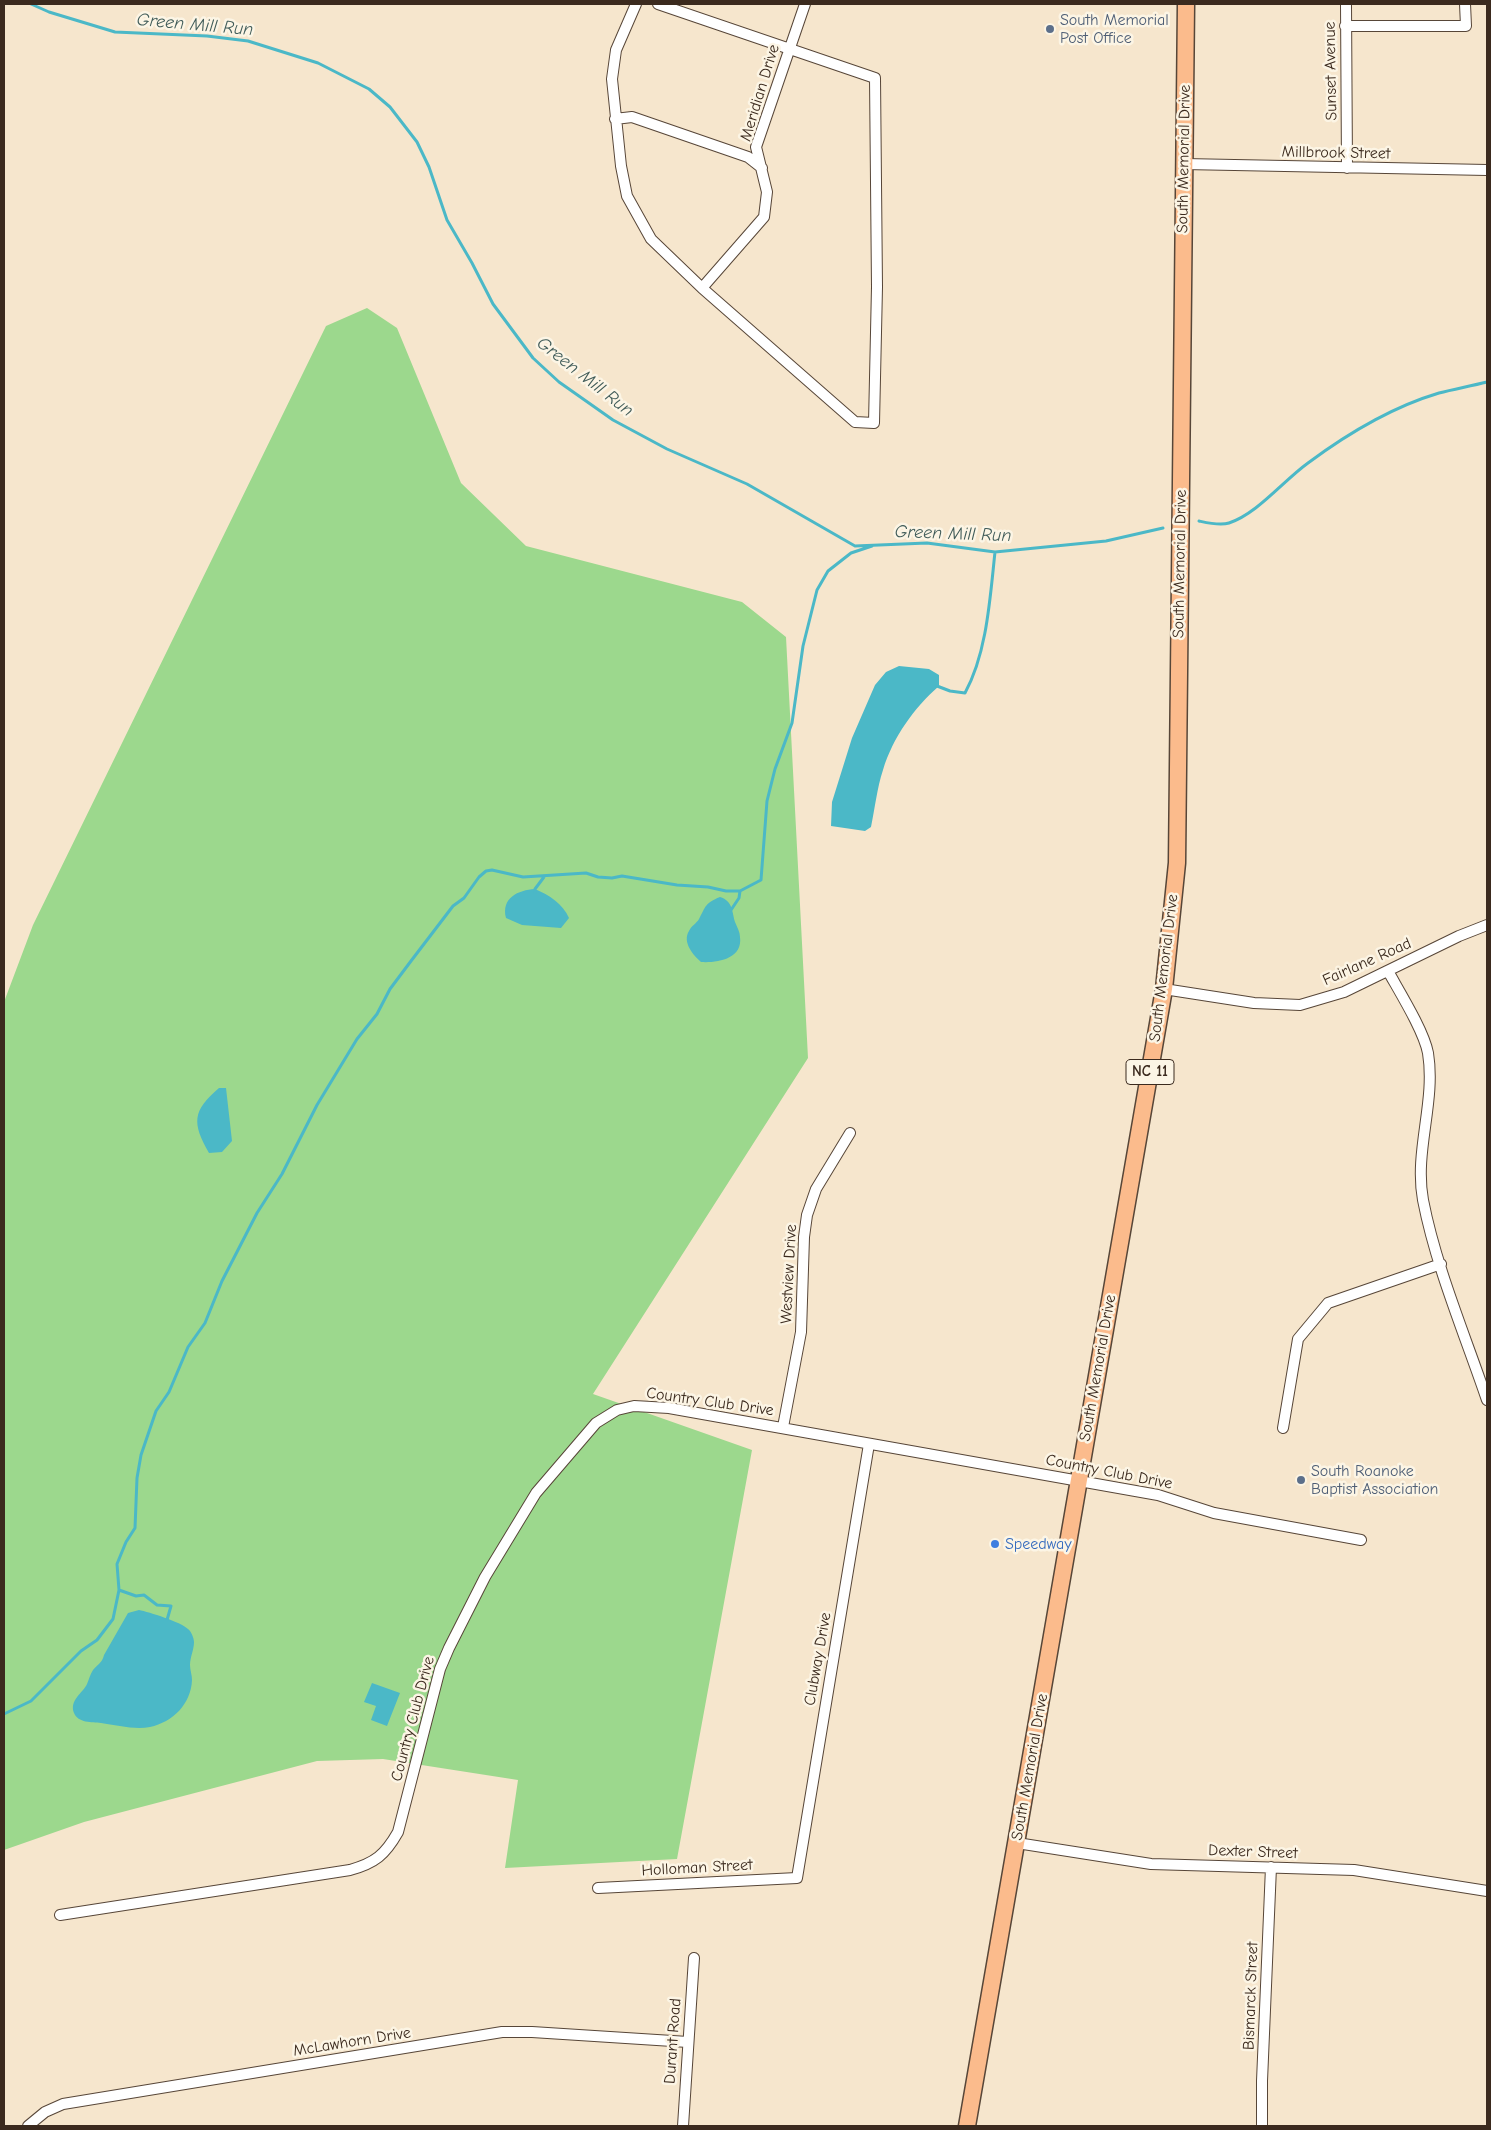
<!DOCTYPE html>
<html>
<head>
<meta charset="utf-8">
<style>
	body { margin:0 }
	#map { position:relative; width:1491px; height:2130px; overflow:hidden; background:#f6e6cd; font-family:"Comic Neue",sans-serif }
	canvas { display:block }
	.frame { position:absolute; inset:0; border:5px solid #3b2a1e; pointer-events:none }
</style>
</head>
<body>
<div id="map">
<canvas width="1491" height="2130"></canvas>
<div class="frame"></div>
</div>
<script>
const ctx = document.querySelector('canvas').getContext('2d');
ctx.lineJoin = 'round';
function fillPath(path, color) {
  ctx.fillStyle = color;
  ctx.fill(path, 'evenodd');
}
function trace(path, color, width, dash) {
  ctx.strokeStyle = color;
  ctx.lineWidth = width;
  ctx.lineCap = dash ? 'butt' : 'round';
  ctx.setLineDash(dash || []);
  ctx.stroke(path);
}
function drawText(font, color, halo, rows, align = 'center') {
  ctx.font = font + ' "Comic Neue",sans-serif';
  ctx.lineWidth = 5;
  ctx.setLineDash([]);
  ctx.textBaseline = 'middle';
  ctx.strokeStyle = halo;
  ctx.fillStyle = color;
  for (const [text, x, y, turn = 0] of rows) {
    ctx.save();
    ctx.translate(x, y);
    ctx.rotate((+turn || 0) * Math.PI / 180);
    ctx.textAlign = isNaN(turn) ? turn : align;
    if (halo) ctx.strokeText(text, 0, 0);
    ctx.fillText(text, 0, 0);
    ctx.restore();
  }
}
fillPath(new Path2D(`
	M367 308 397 328 461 483 526 546 742 602 786 637 808 1058 593 1394 752 1450 677 1859 505 1868 518 1780 383 1759 317 1761 84 1822 4 1850V1002L33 925 326 326Z`), '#9cd88d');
fillPath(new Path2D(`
	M899 666 929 669 939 675V686C914 708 893 737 883 770 877 788 875 808 871 827L865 831 831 826 832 802 852 738 875 685 886 672Z
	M535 889C549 895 563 904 569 918L561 928 522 925 506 918C501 898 518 890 535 889Z
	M720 897C733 901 732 912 735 922 737 927 740 932 740 937 743 959 717 963 701 962 693 955 682 942 689 931 691 926 697 923 699 919 706 906 705 903 720 897Z
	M219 1088H226L232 1141 222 1152 209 1153C192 1123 192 1111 219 1088Z
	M139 1610C149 1612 181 1622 188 1629 191 1631 194 1638 194 1642 194 1650 190 1657 190 1665 190 1670 192 1675 192 1680 191 1704 173 1722 150 1727 135 1730 116 1725 101 1723 92 1722 78 1723 74 1713 69 1700 83 1693 87 1684 89 1679 90 1675 93 1670 98 1664 102 1663 104 1655L128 1613Z
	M372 1683 400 1693 387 1726 371 1720 376 1706 364 1702Z`), '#4bb8c7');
trace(new Path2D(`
	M31 4 49 12 115 32 207 36 248 41 318 63 369 89 390 107 417 142 429 167 447 220 472 263 493 304 533 358 559 382 613 420 667 449 747 484 855 546 927 543 995 552 1106 541 1163 528
	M1199 521C1208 523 1220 526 1229 523 1257 514 1283 481 1308 463 1347 434 1392 407 1439 393 1455 389 1471 386 1487 382
	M937 686 950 691 965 693C987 653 990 598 995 552
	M535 892V889L544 877
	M731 910 739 898 740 891
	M119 1590 136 1596 144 1595 157 1605 171 1606 167 1620
	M4 1714 31 1701 81 1651 97 1640 113 1619 119 1590 117 1564 126 1542 135 1528 137 1478 141 1455 156 1411 169 1392 188 1347 205 1323 222 1281 257 1213 282 1174 317 1105 357 1039 377 1014 390 989 411 961 453 906 464 898 479 877 486 871 492 870 523 877 586 873 598 877 612 878 622 876 677 885 708 887 726 891H740L761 880 767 801 775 769 792 723 803 646 817 590 828 571 851 553 872 546`), '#4bb8c7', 3);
const minor = new Path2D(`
	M636 4 616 50 612 79 621 166 627 196 651 239 702 288 855 422 874 423 877 287 875 78 658 4
	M1346 4 1347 168
	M1345 26H1466L1465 4
	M615 119 632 117 748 157 762 168
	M1184 164 1487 170
	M702 288 764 217 767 192 756 147 805 4
	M1388 971C1399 991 1424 1031 1428 1053 1436 1102 1414 1151 1423 1200 1436 1267 1465 1335 1487 1400
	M1164 989 1254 1003 1300 1005 1344 992 1459 936 1487 925
	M783 1427 801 1332 804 1237 807 1215 816 1189 850 1133
	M1283 1428 1298 1339 1328 1303 1441 1264
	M1017 1843 1151 1864 1354 1870 1487 1891
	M598 1888 797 1878 869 1444
	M60 1915 350 1870C375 1863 385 1855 398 1832L440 1669 449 1648 485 1577 536 1493 596 1423 617 1410 634 1406 669 1408 1158 1495 1214 1513 1361 1540
	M28 2126 45 2112 63 2104 502 2032H532L688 2042
	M683 2126 694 1958
	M1262 2126V2081L1271 1867`);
const primary = new Path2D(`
	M967 2126 1164 989 1177 863 1186 4`);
trace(minor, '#574638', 12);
trace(primary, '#574638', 19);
trace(minor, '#fff', 10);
trace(primary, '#fbbb8c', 16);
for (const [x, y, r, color] of [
	[1050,29,5,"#5c6f8a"],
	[1301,1480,5,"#5c6f8a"],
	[995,1544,5,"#3f7fe0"]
]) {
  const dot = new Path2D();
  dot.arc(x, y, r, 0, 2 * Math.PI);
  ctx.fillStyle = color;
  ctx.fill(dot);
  trace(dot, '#fcf5e5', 2);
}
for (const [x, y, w] of [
	[1150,1072,48]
]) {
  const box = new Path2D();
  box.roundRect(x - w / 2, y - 12.5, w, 25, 4);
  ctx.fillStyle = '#fcf5e5';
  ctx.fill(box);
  trace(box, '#3b2a1e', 1);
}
drawText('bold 15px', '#3b2a1e', null, [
	["NC 11",1150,1072]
]);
drawText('16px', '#4e5e75', '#fcf5e5', [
	["South Memorial",1060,20],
	["Post Office",1060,38],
	["South Roanoke",1311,1471],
	["Baptist Association",1311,1489]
], 'left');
drawText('16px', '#3b2a1e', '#fcf5e5', [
	["Sunset Avenue",1331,71,-91],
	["Meridian Drive",760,93,-73],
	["Millbrook Street",1336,153,1],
	["South Memorial Drive",1184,159,-89],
	["South Memorial Drive",1180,564,-89],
	["Fairlane Road",1367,962,-24],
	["South Memorial Drive",1164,968,-83],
	["Westview Drive",789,1274,-87],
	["South Memorial Drive",1098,1368,-80],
	["Country Club Drive",710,1402,8],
	["Country Club Drive",1109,1472,11],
	["Clubway Drive",818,1659,-80],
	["Country Club Drive",413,1719,-75],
	["South Memorial Drive",1030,1767,-80],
	["Dexter Street",1253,1852,2],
	["Holloman Street",697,1868,-3],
	["Bismarck Street",1251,1996,-88],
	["Durant Road",673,2041,-86],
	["McLawhorn Drive",352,2042,-9]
]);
drawText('16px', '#366cbe', '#fcf5e5', [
	["Speedway",1005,1544]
], 'left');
drawText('italic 18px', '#415c59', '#fcf5e5', [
	["Green Mill Run",195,25,5],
	["Green Mill Run",585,377,38],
	["Green Mill Run",953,534,2]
]);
</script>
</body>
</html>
